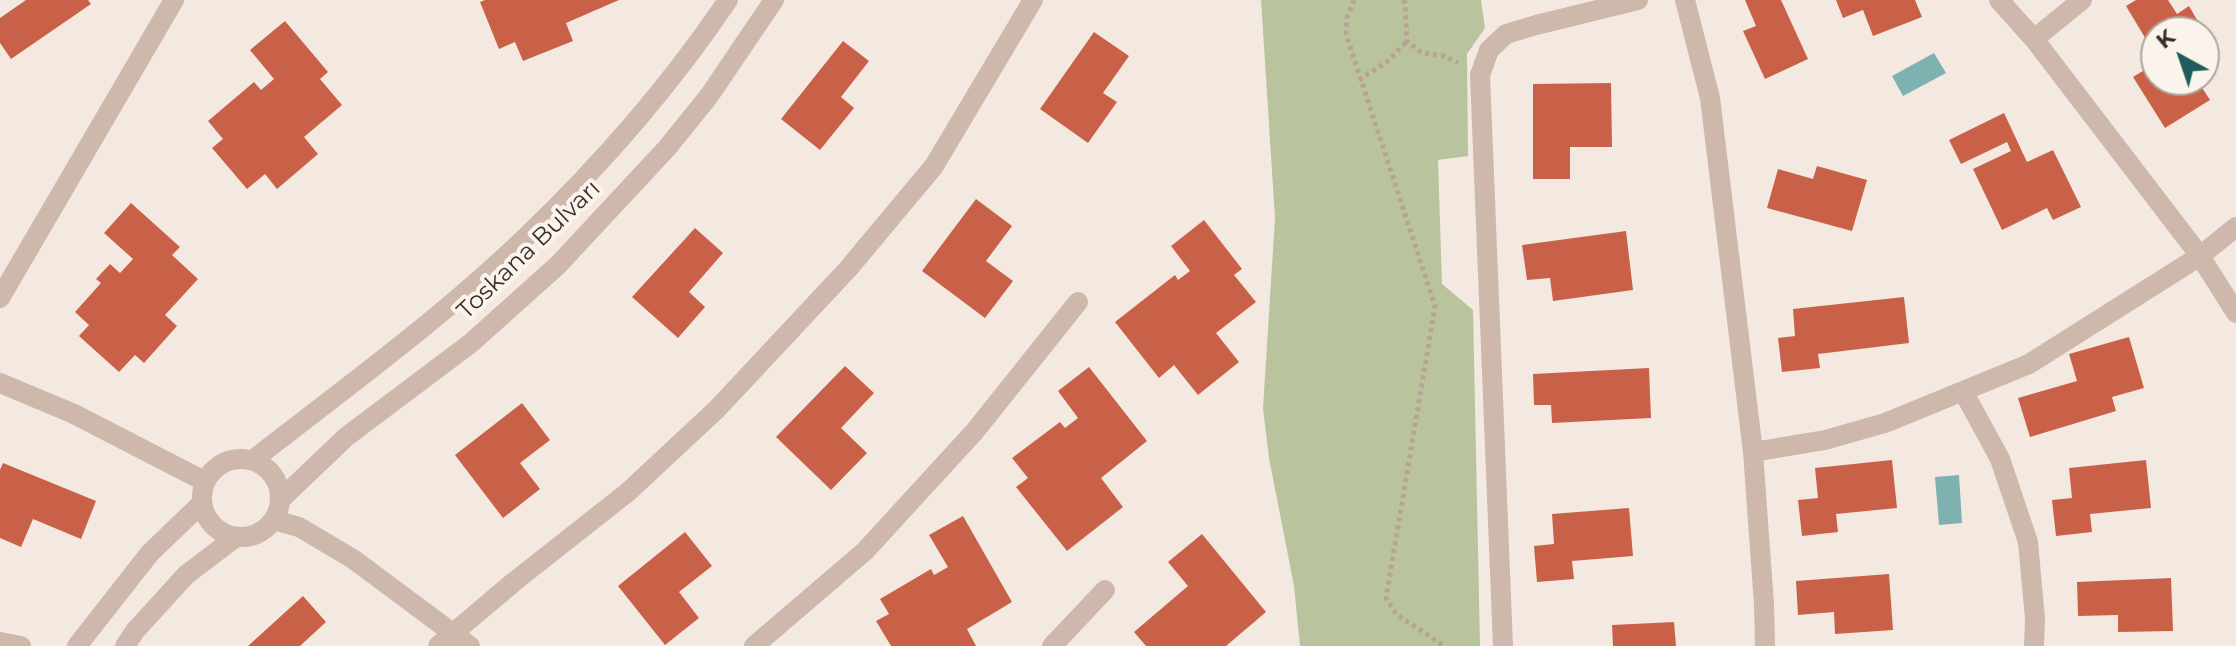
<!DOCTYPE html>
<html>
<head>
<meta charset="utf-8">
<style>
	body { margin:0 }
	#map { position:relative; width:2236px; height:646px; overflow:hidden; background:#f4e9e0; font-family:Montserrat,sans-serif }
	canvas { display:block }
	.north { position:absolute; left:2140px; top:16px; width:80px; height:80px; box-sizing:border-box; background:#fbf4ec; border:2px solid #aea59e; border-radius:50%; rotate:320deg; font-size:22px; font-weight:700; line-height:32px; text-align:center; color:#3a2e2a }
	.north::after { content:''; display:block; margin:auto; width:28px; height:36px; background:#1e5c5d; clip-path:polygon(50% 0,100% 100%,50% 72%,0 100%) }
</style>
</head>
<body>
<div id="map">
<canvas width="2236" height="646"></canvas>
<div class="north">K</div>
</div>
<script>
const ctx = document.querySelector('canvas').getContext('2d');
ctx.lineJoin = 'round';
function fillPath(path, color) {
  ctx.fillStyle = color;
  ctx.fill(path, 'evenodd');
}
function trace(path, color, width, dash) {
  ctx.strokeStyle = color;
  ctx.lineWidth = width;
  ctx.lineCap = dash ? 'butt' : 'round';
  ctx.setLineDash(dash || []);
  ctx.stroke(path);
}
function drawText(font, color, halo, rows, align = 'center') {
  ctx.font = font + ' Montserrat,sans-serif';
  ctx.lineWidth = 8;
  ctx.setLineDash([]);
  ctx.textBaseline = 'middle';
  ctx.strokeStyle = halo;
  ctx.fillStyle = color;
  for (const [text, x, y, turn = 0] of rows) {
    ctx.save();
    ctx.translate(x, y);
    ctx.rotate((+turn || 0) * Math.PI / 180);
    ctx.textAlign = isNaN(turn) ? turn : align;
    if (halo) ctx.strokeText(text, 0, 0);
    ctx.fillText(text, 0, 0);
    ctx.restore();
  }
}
fillPath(new Path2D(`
	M1261 0H1481L1485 28 1467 54 1468 156 1438 160 1442 284 1473 310 1480 646H1300L1294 586 1269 458 1263 408 1275 218Z`), '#b9c49f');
fillPath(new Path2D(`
	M1934 53 1946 73 1903 96 1892 76Z
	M1959 475 1962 523 1939 525 1935 477Z`), '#7db2b1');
fillPath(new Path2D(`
	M26 0H88L91 4 11 59 0 43V18Z
	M485 0H619L566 23 573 41 523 61 515 42 499 49 480 2Z
	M1745 0H1781L1808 59 1765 79 1743 31 1756 26Z
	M1836 0H1915L1922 17 1873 36 1863 10 1843 18Z
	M2136 0H2168L2177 14 2189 6 2204 32H2156V56L2126 6Z
	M285 21 328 72 320 79 342 105 304 137 318 154 277 189 265 174 247 189 212 148 223 139 208 121 254 82 261 90 274 79 250 50Z
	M1094 32 1129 56 1103 93 1117 102 1088 143 1040 109Z
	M843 41 869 61 841 97 854 108 820 150 781 119Z
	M2156 63V80H2197L2210 100 2165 128 2133 77Z
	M1611 83 1612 147H1570V179H1533V84Z
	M2004 113 2027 162 2053 150 2081 207 2053 220 2047 208 2002 230 1973 169 2011 151 2007 142 1961 164 1949 140Z
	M1817 166 1867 180 1852 231 1767 208 1778 169 1813 179Z
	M976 199 1012 226 986 261 1013 281 985 318 922 271Z
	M131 203 180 247 172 255 198 279 165 315 177 326 144 363 135 355 119 372 79 336 89 325 75 312 101 283 96 279 110 264 120 273 133 259 104 233Z
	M1204 220 1242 269 1234 275 1256 302 1216 333 1239 362 1198 395 1174 365 1159 378 1115 322 1175 275 1178 280 1190 271 1171 246Z
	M695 228 723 253 689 292 705 307 678 338 632 297Z
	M1626 231 1633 290 1553 301 1550 278 1527 280 1522 245Z
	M1904 297 1909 343 1818 354 1820 368 1782 372 1778 338 1795 336 1793 309Z
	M2129 337 2144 388 2112 397 2116 411 2030 437 2018 398 2077 381 2069 354Z
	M845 366 874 393 841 428 867 453 831 490 776 437Z
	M1089 367 1147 441 1101 478 1123 507 1067 551 1016 487 1028 478 1012 458 1060 422 1065 428 1078 418 1058 391Z
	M1649 368 1651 418 1552 423 1551 405H1534L1533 374Z
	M522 403 550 440 520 463 540 489 503 518 455 455Z
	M1892 460 1897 508 1836 514 1838 532 1802 536 1798 500 1818 498 1815 468Z
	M2146 460 2151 508 2090 514 2092 532 2056 536 2052 500 2072 498 2069 468Z
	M3 463 96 501 81 539 33 519 21 547 0 538V470Z
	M1629 508 1633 556 1572 561 1574 579 1537 582 1534 546 1554 544 1552 514Z
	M963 516 1012 602 967 629 976 646H891L876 621 889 614 880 599 931 569 934 575 948 567 929 535Z
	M685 532 712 566 679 592 699 618 665 645 618 586Z
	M1202 534 1266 612 1226 646H1146L1134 632 1188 586 1168 562Z
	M1889 574 1893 630 1835 634 1834 612 1798 615 1796 581Z
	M2171 578 2173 631 2118 632V615L2078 616 2077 582Z
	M303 596 326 622 300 646H248Z
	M1674 622 1676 646H1613L1612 625Z`), '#c96149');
trace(new Path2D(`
	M1354 0 1347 18 1346 34 1435 306 1386 598 1396 614 1444 646
	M1403 0 1405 3 1407 41 1422 53 1444 56 1458 63
	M1359 80 1388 61 1407 41`), '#b9a295', 5, [4, 4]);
trace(new Path2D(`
	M1685 0 1710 98 1753 452 1764 604 1765 646
	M1999 0 2034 39
	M2236 227 2200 256 2236 313
	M0 298 174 0
	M0 383 74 414 204 481
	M1963 391 2000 459 2028 542 2035 619 2034 646
	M1753 452 1825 440 1885 423 2029 364 2200 256 2034 39 2082 0
	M202 498a39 39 0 1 1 78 0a39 39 0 1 1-78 0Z
	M253 460C345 388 442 318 527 236 601 165 670 86 728 0
	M280 500 346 437 471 343 558 265 667 148 709 96 774 0
	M274 520 299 527 353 559 470 646
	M0 642 21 646
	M77 646 150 553 201 504
	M125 646 135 631 186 575 236 537
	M438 646 515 581 628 492 717 409 848 269 934 166 1033 0
	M754 646 865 551 975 431 1078 302
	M1052 646 1105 590
	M1503 646 1480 75 1489 50 1506 34 1536 25 1638 0`), '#cdb8ab', 20);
drawText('24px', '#3a2e2a', '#fbf4ec', [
	["Toskana Bulvarı",529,250,-44]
]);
</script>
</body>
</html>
